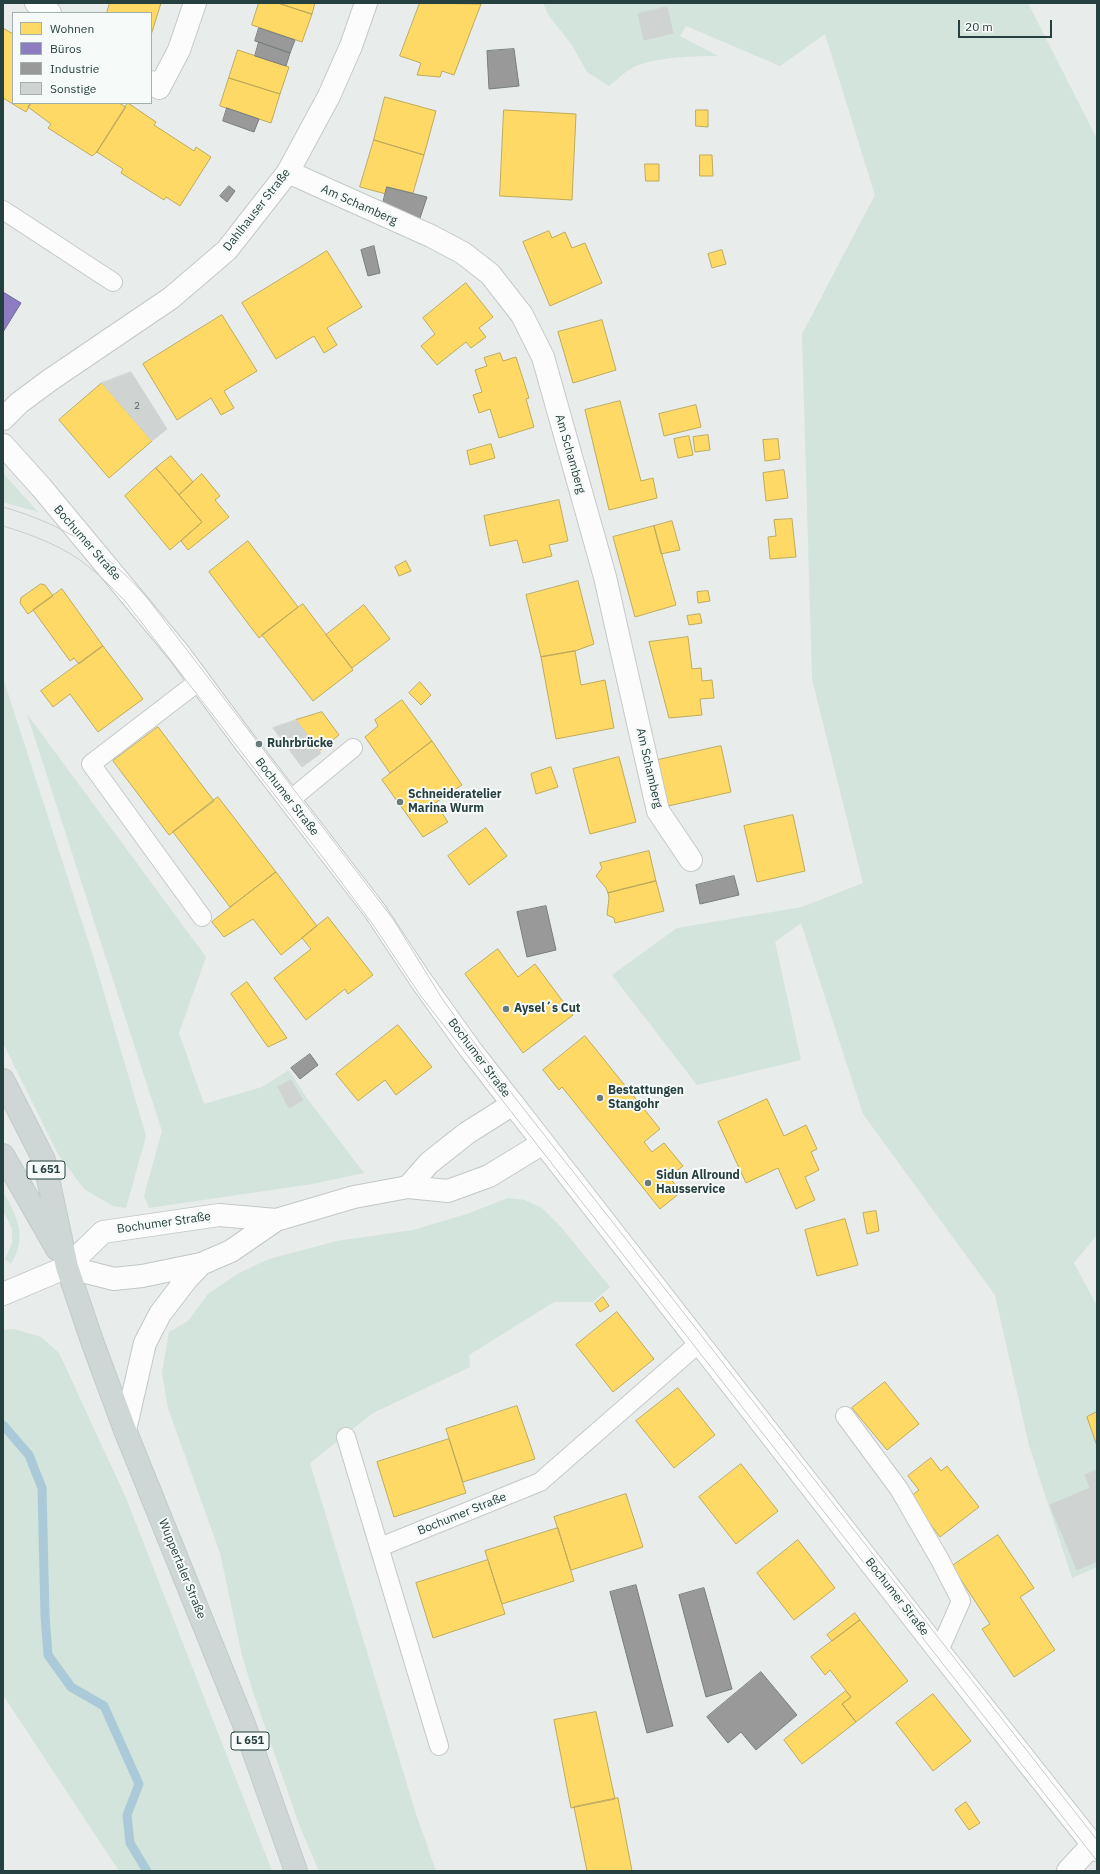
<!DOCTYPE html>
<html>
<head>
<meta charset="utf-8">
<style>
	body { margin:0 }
	#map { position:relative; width:1100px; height:1874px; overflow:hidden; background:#e8eceb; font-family:"IBM Plex Sans",sans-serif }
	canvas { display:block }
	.frame { position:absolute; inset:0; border:4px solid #25403e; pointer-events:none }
	.legend { position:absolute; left:12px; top:12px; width:140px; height:92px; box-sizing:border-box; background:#f6faf9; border:1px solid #a2b0ae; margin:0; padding:5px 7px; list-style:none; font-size:12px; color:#25403e }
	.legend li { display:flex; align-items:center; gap:8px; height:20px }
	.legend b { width:20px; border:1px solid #a2b0ae }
	.scale { position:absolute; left:958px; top:20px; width:94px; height:18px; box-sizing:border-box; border:2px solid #25403e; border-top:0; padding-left:5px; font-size:12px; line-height:14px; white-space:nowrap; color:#25403e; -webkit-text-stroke:3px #f6faf9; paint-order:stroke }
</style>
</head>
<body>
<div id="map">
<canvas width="1100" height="1874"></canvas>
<div class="frame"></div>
<ul class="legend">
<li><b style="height:11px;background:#ffd966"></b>Wohnen</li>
<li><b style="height:11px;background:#8e7cc3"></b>Büros</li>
<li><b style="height:11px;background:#999"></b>Industrie</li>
<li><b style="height:11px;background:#cfd3d2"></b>Sonstige</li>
</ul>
<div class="scale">20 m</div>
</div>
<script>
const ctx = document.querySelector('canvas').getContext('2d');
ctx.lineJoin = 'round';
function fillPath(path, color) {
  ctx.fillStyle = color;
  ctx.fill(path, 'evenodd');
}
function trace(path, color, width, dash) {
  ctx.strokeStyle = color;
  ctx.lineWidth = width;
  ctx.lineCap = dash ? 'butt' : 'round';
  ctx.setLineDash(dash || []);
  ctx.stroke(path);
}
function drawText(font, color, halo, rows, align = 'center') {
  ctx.font = font + ' "IBM Plex Sans",sans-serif';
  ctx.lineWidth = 4;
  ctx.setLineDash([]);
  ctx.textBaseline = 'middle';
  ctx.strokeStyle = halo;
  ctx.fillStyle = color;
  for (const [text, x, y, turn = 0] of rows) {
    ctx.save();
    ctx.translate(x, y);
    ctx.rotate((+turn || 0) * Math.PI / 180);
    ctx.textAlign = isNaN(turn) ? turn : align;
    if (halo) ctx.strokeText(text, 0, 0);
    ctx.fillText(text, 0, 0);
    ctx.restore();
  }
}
fillPath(new Path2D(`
	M543 3H1028L1097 139V1235L1074 1263 1097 1306V1567L1072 1578 1029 1445 995 1295 863 1114 801 923 775 942 801 1060 697 1085 612 975 677 928 802 907 863 883 812 679 802 334 875 195 825 34 780 66 686 26 680 36 718 56C695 56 654 57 634 67 625 71 617 80 609 86L587 72 572 45 549 16Z
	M3 473 38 512 3 502Z
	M3 678 94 959 146 1136 126 1208 113 1206 84 1189 58 1154 3 1043Z
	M27 714 206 957 179 1033 204 1104 262 1087 289 1070 306 1097 364 1173 312 1184 149 1208 144 1196 162 1131Z
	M3 1191C17 1217 28 1236 11 1264L5 1259 12 1243V1229L3 1210Z
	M508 1198 525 1200 542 1208 561 1227 610 1287 593 1302H554L469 1355 470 1367 373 1413 310 1463 415 1811 436 1871H319L300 1827 253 1692 242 1655 220 1553 168 1408 162 1373 169 1332 188 1321 208 1294 239 1273 269 1259 337 1241 413 1230 467 1214Z
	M14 1329 41 1337 59 1353 126 1498 272 1871H119L3 1695V1330Z`), '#d2e4db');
const homes = new Path2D(`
	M110 3H161L151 35V13H107Z
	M259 3H278L312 14 302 42 252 25Z
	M278 3H315L312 14Z
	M420 3 481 4 454 75 442 71 440 77 417 75 421 63 400 56Z
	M3 28 13 34V103H31L26 112 3 98Z
	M238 50 289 67 280 94 229 78Z
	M229 78 280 94 271 123 220 106Z
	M385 97 436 111 424 155 374 140Z
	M31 103H119L126 107 97 152 92 156 48 128 51 124 28 107Z
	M128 103 156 122 154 125 194 151 196 147 211 157 180 206 166 197 164 200 121 173 123 169 97 152Z
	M504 110 576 114 572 200 500 196Z
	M696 110H708V127L696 126Z
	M374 140 424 155 413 193 387 187 386 194 360 187Z
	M700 155H712L713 176H700Z
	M645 164H659V181H646Z
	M549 231 552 238 565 232 572 248 585 243 602 283 550 306 523 242Z
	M722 250 726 264 712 268 708 254Z
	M327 251 362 307 327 328 337 345 324 353 314 336 276 359 242 303Z
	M466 283 493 317 479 328 486 337 471 348 466 342 437 365 421 346 435 334 423 318Z
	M222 315 257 371 224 391 234 408 221 415 211 398 177 420 143 364Z
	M602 320 616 370 573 383 558 332Z
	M500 353 503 361 516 357 529 398 526 399 534 427 499 438 490 409 479 413 473 395 482 392 475 370 487 366 484 358Z
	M102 383 152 441 109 478 59 420Z
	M620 401 641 481 653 478 657 498 609 510 585 410Z
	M696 405 701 427 664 436 659 414Z
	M708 435 710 450 695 452 693 437Z
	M689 436 693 455 678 458 674 439Z
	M778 439 780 459 765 461 763 440Z
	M491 444 495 458 470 465 467 451Z
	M171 456 193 482 179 495 156 468Z
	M156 468 202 522 170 550 125 496Z
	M784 470 788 498 766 501 763 473Z
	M202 474 220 496 215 500 229 517 188 550 181 541 202 522 179 495Z
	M559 500 568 541 549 545 552 556 523 563 517 540 490 546 484 516Z
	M792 519 796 557 770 559 768 537 776 536 774 520Z
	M672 521 680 550 661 554 654 526Z
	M654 526 676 605 635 617 613 537Z
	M248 541 298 607 259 638 209 572Z
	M406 561 411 571 399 576 395 567Z
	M578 581 594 644 575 651 541 657 526 595Z
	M41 584 45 585 53 596 28 614 20 603 21 598Z
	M62 589 103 646 79 664 74 658 70 661 33 610Z
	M708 591 710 601 698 603 697 592Z
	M303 604 353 670 313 701 262 635Z
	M364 605 390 639 352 668 326 635Z
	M700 614 702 623 689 625 687 616Z
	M688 637 692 669 701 668 702 681 712 680 714 698 700 699 702 715 669 718 649 642Z
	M103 646 143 699 98 732 70 694 53 707 41 691Z
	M575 651 581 685 605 680 614 728 556 739 541 657Z
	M420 682 431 695 421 705 409 693Z
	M402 700 432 741 390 773 365 737 378 726 375 720Z
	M322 712 339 735 319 751 296 720Z
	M158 727 214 801 169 835 113 761Z
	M432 741 462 785 435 803 448 822 423 837 382 780Z
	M721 746 731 792 668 806 658 760Z
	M619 757 636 822 590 834 573 769Z
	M551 767 558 787 536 794 531 774Z
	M218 797 276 872 230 907 173 832Z
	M793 815 805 871 757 882 744 826Z
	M486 828 507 856 469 885 448 856Z
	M649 851 656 881 608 893 606 888 596 876 602 868 600 863Z
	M276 872 317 926 281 955 253 919 224 937 212 922Z
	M656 881 664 911 615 923 614 918 607 915 609 898 608 893Z
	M328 917 373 975 348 994 345 989 306 1020 274 978 311 949 302 938Z
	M498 949 518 977 535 964 573 1015 523 1053 465 974Z
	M247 982 287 1038 268 1047 231 994Z
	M398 1025 432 1067 396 1095 385 1080 358 1101 336 1074Z
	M585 1036 660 1129 644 1142 652 1152 664 1143 683 1166 669 1177 681 1192 660 1209 562 1087 559 1090 543 1070Z
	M767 1099 784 1136 806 1125 817 1149 811 1152 819 1170 805 1177 815 1200 796 1209 778 1168 746 1183 718 1122Z
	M876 1211 879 1231 867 1234 863 1213Z
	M845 1219 858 1265 817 1276 805 1230Z
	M603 1297 609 1306 600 1312 595 1304Z
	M617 1312 654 1359 613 1392 576 1345Z
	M885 1382 919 1424 887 1450 852 1408Z
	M678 1388 715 1435 674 1468 636 1421Z
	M517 1406 535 1459 463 1482 446 1429Z
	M1097 1412V1446L1087 1417Z
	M449 1439 466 1493 394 1517 377 1462Z
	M931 1458 941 1471 947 1466 979 1507 940 1537 910 1497 919 1490 908 1476Z
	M741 1464 778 1511 736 1544 699 1497Z
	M626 1494 643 1547 571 1570 554 1517Z
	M558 1528 574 1581 502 1604 485 1551Z
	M998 1535 1034 1588 1020 1597 1055 1650 1014 1677 982 1629 990 1624 952 1566Z
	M798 1540 835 1588 794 1620 757 1573Z
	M488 1560 505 1614 433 1638 416 1583Z
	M855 1613 860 1620 832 1641 827 1635Z
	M860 1620 908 1681 856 1722 842 1704 851 1697 830 1670 825 1675 811 1657Z
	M846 1691 851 1697 842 1704 856 1722 802 1764 784 1740Z
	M933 1694 971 1741 933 1771 896 1723Z
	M596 1712 615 1799 571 1808 554 1720Z
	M618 1798 632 1871H587L574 1807Z
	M966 1802 980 1823 969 1830 955 1810Z`);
fillPath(homes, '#ffd966');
trace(homes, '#beab5a', 1);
const offices = new Path2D(`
	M3 292 21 303 3 332Z`);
fillPath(offices, '#8e7cc3');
trace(offices, '#6e6a9b', 1);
const industry = new Path2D(`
	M259 28 295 40 290 53 255 41Z
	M259 42 290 53 286 66 255 56Z
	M514 49 519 86 489 89 487 51Z
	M227 108 259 119 254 132 223 121Z
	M229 186 235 191 227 202 220 196Z
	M387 187 427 197 420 218 383 203Z
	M374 246 380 273 368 276 361 250Z
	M734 876 739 895 700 904 696 885Z
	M546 906 556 950 527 957 517 912Z
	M310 1054 318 1065 300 1079 291 1068Z
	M636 1585 673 1726 647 1733 610 1592Z
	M704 1588 732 1689 706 1697 679 1595Z
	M761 1672 797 1715 756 1750 741 1732 728 1743 707 1717Z`);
fillPath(industry, '#999');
trace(industry, '#767e7e', 1);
trace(new Path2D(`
	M3 1425 29 1455 42 1488 45 1616 48 1655 71 1687 104 1706 139 1784 127 1815 130 1843 147 1871`), '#aacad9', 9);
const building = new Path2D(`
	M667 7 673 33 644 40 638 14Z
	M131 372 167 429 152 441 102 383Z
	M296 720 321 753 302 767 273 728Z
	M291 1080 303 1100 289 1108 278 1087Z
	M1097 1470V1561L1077 1570 1050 1505 1090 1488 1085 1475Z`);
fillPath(building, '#cfd3d2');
trace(building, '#d0d5d4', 1);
const lane = new Path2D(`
	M3 210 113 282
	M199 681 91 764 202 917
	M290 800 353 748
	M845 1416 899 1489 940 1560 961 1601 939 1651
	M346 1437 439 1746
	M380 1547 540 1482 699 1343`);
const street = new Path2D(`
	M36 3 50 13
	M151 82 159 88 179 50 195 3
	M288 172 431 236 463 253 490 274 522 315 543 357 605 577 658 811 691 860
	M3 419 19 403 50 380 171 298 227 250 288 172 329 96 351 46 366 3
	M3 445 41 487 178 652 244 741 375 911 420 979 470 1049 513 1104
	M3 1294 67 1267
	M1068 1871 1092 1845`);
const secondary = new Path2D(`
	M408 1187 429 1163 467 1133 513 1104 939 1651 1097 1850
	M67 1267 114 1279 142 1276 201 1264 231 1251 276 1220 354 1197 408 1187 448 1191 489 1176 543 1143
	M67 1267 103 1232 219 1215 276 1220
	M125 1430 145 1343 160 1314 186 1280 201 1264`);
const primary = new Path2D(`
	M3 1080 44 1160 67 1267 92 1341 125 1430 245 1727 296 1871
	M3 1155 57 1249`);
trace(lane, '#c5c9c8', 20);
trace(street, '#c5c9c8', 24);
trace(secondary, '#c2c8c7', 24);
trace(primary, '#c3caca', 24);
trace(lane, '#fcfcfc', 18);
trace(street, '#fcfcfc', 22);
trace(secondary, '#fcfcfc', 22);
trace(primary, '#cfd7d6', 22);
trace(new Path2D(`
	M3 507C63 524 108 552 148 599L393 919 443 1000 502 1081 1097 1840
	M3 526C33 535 65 547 89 567 102 577 114 590 125 601L324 859 374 926 420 995 1097 1861`), '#c9cccc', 1);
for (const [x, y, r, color] of [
	[259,744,4,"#697c7b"],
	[400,802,4,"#697c7b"],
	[506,1009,4,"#697c7b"],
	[600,1098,4,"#697c7b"],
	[648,1183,4,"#697c7b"]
]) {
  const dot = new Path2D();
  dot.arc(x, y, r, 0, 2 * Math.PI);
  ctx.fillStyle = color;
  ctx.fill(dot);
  trace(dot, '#f6faf9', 1.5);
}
drawText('10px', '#506664', null, [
	["2",137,406]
]);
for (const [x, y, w] of [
	[46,1170,38],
	[250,1741,38]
]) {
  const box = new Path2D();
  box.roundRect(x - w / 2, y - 9, w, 18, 3);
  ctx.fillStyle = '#f6faf9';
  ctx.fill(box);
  trace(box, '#25403e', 1);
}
drawText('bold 11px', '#25403e', null, [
	["L 651",46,1170],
	["L 651",250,1741]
]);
drawText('12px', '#25403e', '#f6faf9', [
	["Am Schamberg",359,205,24],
	["Dahlhauser Straße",257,210,-52],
	["Am Schamberg",570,454,74],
	["Bochumer Straße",87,543,49],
	["Am Schamberg",649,768,77],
	["Bochumer Straße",287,797,52],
	["Bochumer Straße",479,1058,53],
	["Bochumer Straße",164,1223,-8],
	["Bochumer Straße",462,1514,-22],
	["Wuppertaler Straße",182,1569,68],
	["Bochumer Straße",897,1597,52]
]);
drawText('bold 12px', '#25403e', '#f6faf9', [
	["Ruhrbrücke",267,744],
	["Schneideratelier",408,795],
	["Marina Wurm",408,809],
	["Aysel´s Cut",514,1009],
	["Bestattungen",608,1091],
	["Stangohr",608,1105],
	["Sidun Allround",656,1176],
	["Hausservice",656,1190]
], 'left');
</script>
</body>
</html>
